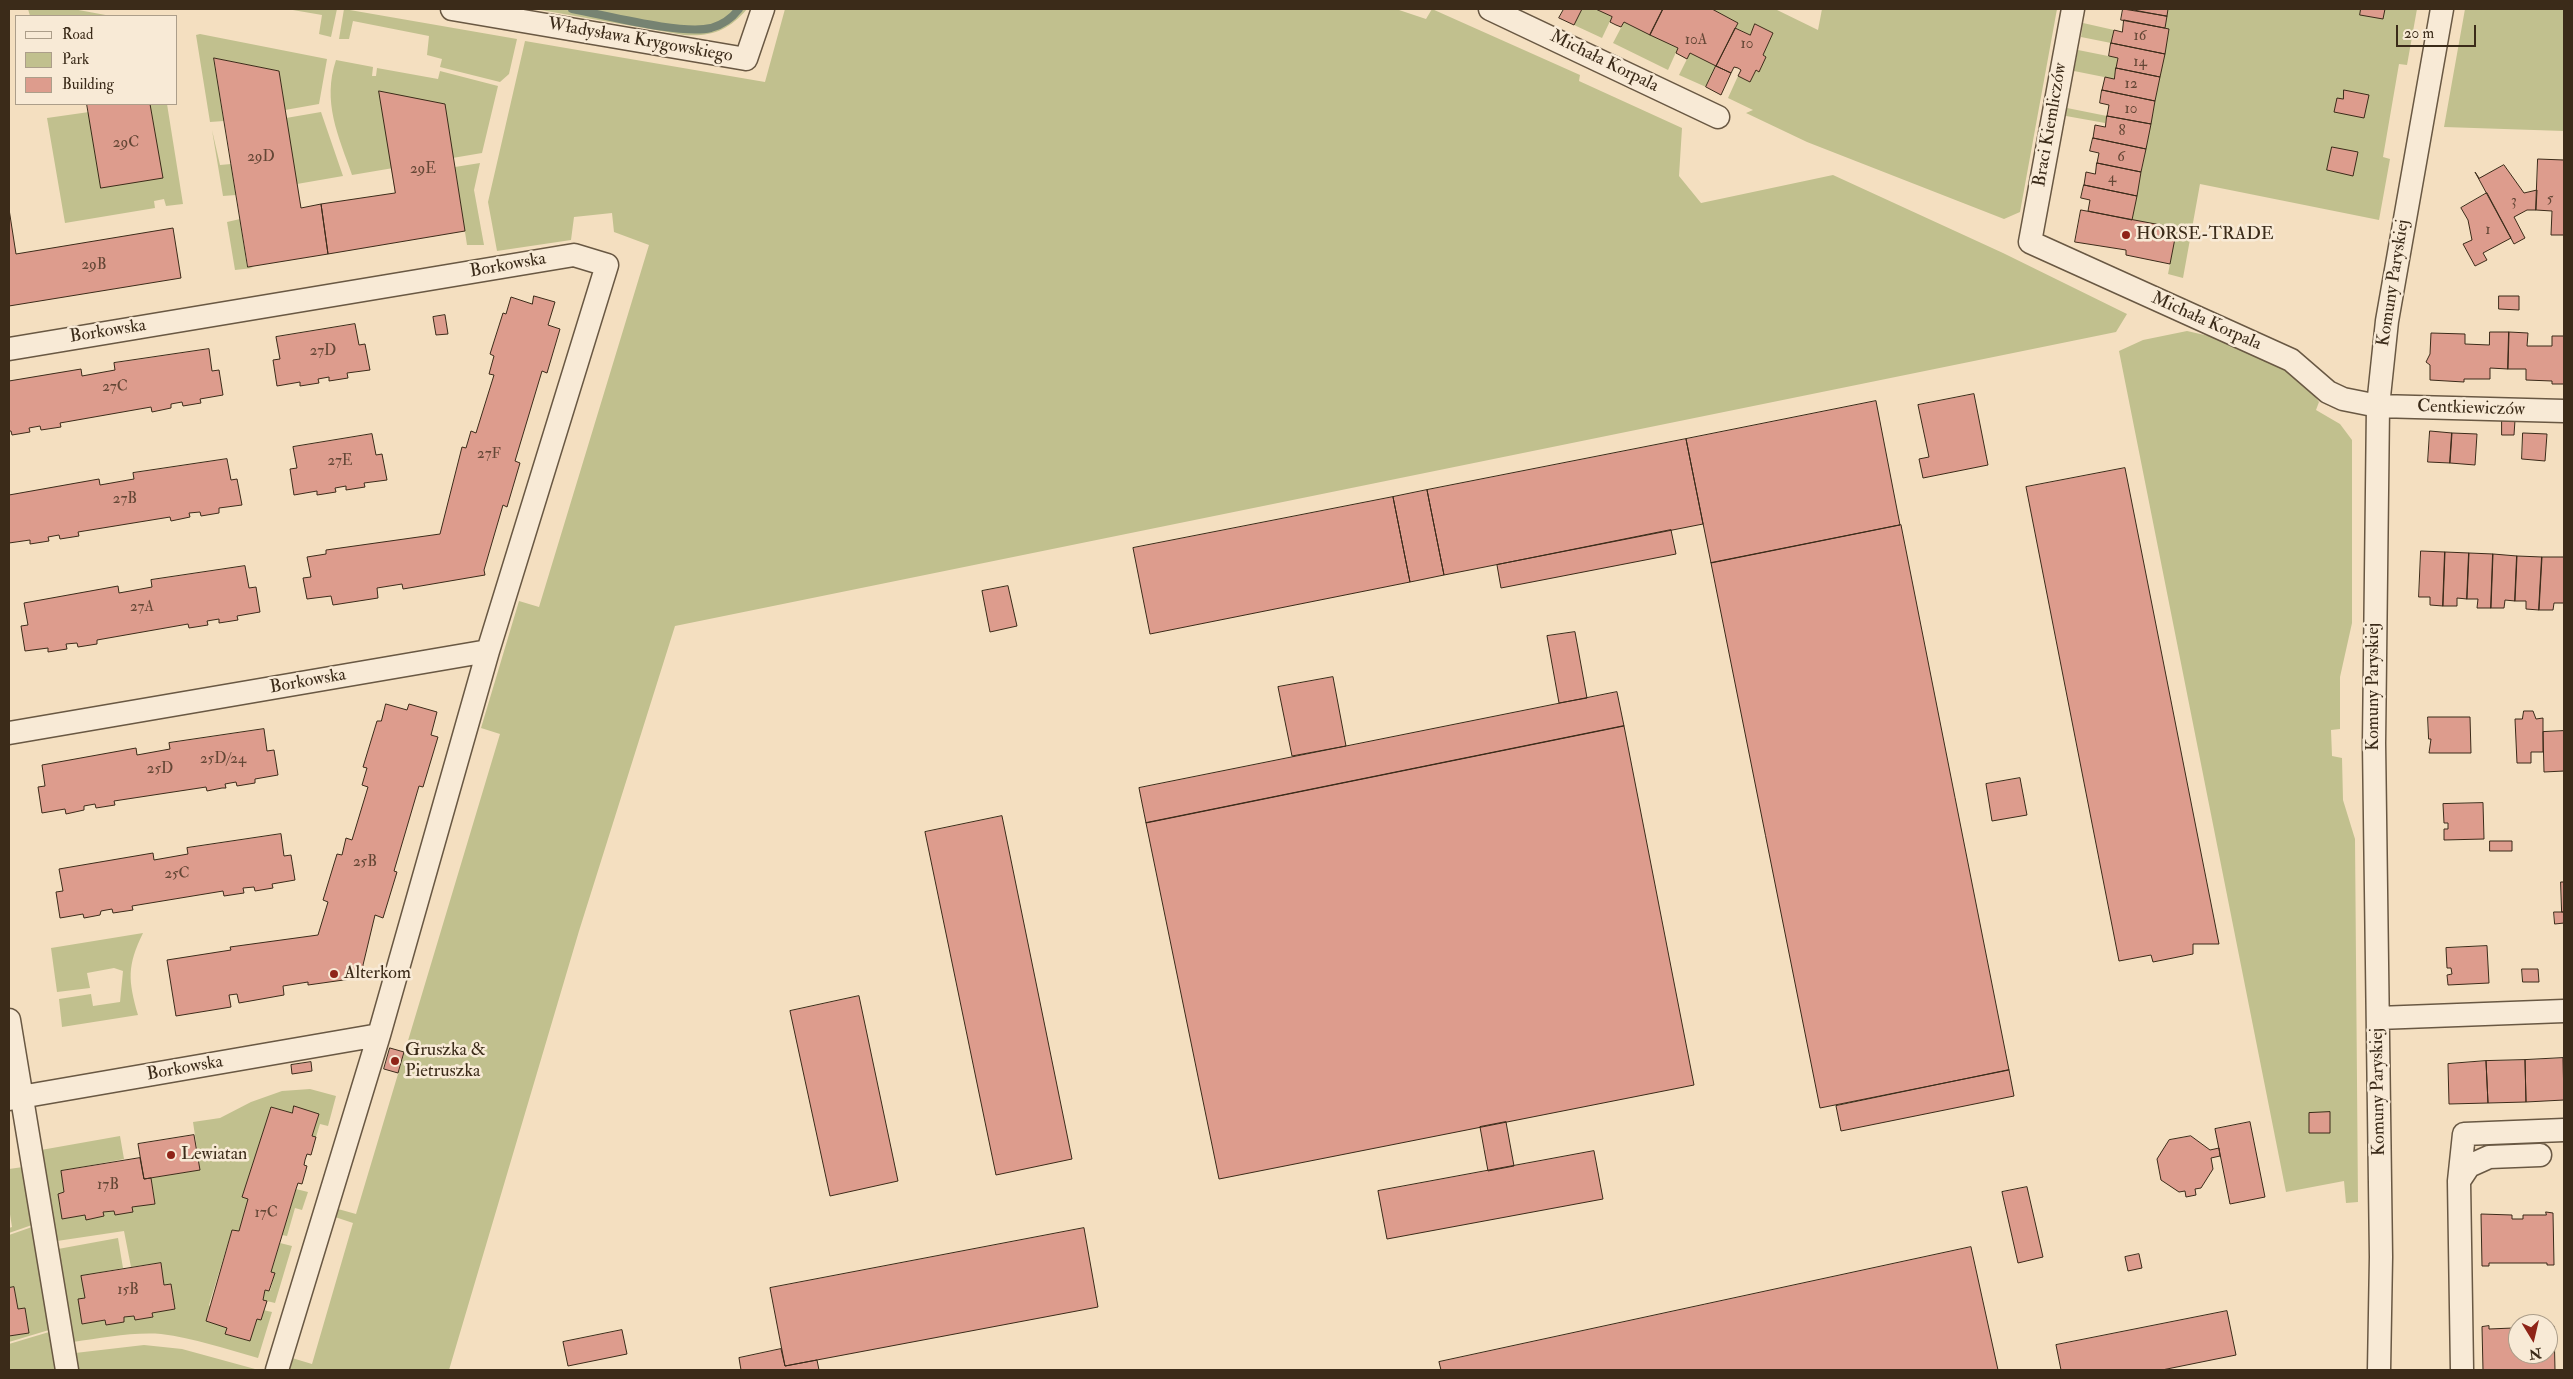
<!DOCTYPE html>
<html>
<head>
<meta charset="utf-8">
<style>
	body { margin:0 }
	#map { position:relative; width:2573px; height:1379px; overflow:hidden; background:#f4dfc0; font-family:"IM FELL Double Pica",serif }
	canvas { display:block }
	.frame { position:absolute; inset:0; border:10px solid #3b2b19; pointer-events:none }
	.legend { position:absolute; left:15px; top:15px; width:162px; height:90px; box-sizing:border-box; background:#f8ead6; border:1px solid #ac9e8a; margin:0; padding:6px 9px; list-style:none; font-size:15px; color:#3b2b19 }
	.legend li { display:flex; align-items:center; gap:10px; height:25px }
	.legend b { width:25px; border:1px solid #ac9e8a }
	.north { position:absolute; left:2508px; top:1314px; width:50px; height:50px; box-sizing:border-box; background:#f8ead6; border:1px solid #ac9e8a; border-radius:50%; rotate:171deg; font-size:14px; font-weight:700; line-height:20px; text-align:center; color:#3b2b19 }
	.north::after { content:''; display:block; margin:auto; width:18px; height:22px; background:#8f2418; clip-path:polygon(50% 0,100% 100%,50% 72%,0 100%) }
	.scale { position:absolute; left:2396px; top:25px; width:80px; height:22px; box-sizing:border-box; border:2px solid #3b2b19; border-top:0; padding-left:6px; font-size:15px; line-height:18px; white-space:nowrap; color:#3b2b19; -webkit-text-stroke:4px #f8ead6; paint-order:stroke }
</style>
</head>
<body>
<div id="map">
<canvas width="2573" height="1379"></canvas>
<div class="frame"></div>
<ul class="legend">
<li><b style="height:6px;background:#f8ead6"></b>Road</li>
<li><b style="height:14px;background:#c1c08e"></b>Park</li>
<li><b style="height:14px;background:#dd9c8d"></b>Building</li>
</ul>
<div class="north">N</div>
<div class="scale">20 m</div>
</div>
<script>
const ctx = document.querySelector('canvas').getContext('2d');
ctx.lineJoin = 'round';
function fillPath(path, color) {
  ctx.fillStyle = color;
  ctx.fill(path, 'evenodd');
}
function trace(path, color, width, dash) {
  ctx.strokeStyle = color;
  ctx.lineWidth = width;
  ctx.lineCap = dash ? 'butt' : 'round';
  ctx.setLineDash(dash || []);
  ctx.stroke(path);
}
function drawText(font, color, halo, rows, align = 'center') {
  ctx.font = font + ' "IM FELL Double Pica",serif';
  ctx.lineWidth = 5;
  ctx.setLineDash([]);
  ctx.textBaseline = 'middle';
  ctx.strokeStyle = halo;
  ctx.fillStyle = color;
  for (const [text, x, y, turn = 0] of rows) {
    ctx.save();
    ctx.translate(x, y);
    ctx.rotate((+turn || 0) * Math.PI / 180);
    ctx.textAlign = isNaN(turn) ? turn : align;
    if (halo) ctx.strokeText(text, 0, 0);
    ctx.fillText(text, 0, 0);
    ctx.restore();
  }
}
fillPath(new Path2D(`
	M28 9H73L111 16H30Z
	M287 9H337L331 37 319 34 322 15Z
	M344 9 517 39 509 74 500 82 440 67 442 59 427 55 429 36 353 21 349 39H339Z
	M535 9H747C729 30 712 37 684 35Z
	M785 9H1396L1426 19 1432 9 1580 75 1579 81 1682 128 1679 176 1701 203 1833 175 2003 253 2127 314 2116 332 675 626 579 931 449 1370H289L292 1358 312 1364 353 1223 335 1217 338 1209 356 1214 500 734 481 728 519 601 539 607 649 245 614 232 612 213 574 217 571 240 497 251 488 202 525 41 765 82Z
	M1582 9H1596L1612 17 1602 38 1574 25Z
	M1712 9H1775L1818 30 1822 9H2057L2020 212 2004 219 1807 142 1746 113 1753 110 1728 98 1738 76 1750 82 1756 70 1759 72 1766 57 1763 55 1773 33 1755 24 1750 35 1736 28 1738 23Z
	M2168 9H2417L2407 65 2399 64 2383 157 2390 159 2379 220 2200 184 2183 278 2168 274 2177 228 2132 220 2169 30 2165 28Z
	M2465 9H2564V131L2444 127Z
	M1624 22 1678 48 1668 70 1613 43Z
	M2083 23 2114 30 2111 43 2081 37Z
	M200 34 327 59 319 104 285 110 279 71 214 58 224 121 210 122 196 35Z
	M2078 50 2118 58 2114 79 2074 71Z
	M1690 53 1716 66 1706 87 1679 75Z
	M336 60 373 67 372 76H376L377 68 438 79 440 71 498 86 482 153 352 175C338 135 322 102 336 60Z
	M150 104H167L183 204 166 206 164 199 154 201 155 208 65 223 47 118 89 112 162 178Z
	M2067 108 2107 116 2105 123 2066 116Z
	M321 112 343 176 297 184 286 118Z
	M212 130 220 165 231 164 236 195 223 196Z
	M480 163 474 190 484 245H467L455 167Z
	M240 219 247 266 253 268 235 270 227 222Z
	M2187 331 2209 336 2299 375 2319 402 2316 410 2340 424 2352 440V623L2340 677V729L2331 730 2332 756 2342 758 2343 800 2355 839 2358 1202 2346 1203 2344 1181 2286 1192 2119 351 2143 340Z
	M143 933C127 966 128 980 138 1015L62 1027 59 999 91 994 93 1006 120 1002 123 971 114 968 87 973 90 988 57 992 51 948Z
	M310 1089 336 1096 328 1126 320 1124 316 1137 312 1136 319 1114 294 1107 292 1113 271 1107 242 1197 248 1199 239 1231 232 1230 209 1305 227 1328 225 1334 249 1341 257 1319 263 1310 272 1312 258 1358C226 1349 194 1338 161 1334 132 1332 102 1338 73 1342L58 1249 118 1238 123 1268 82 1276 85 1298 78 1299 82 1324 105 1320 106 1325 124 1322V1317L134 1316 135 1320 153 1317 152 1313 175 1309 171 1284 164 1285 161 1263 131 1267 124 1231 57 1241 41 1150 120 1136 124 1159 61 1171 64 1192 58 1194 62 1219 85 1215 86 1219 104 1216 103 1212 114 1211 115 1214 132 1212V1207L155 1203 151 1178 200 1170 193 1122 220 1118 251 1102 282 1091Z
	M23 1167 32 1225 9 1233V1228L12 1227 9 1208V1169Z
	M296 1189 308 1192 302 1210 295 1208 287 1236 282 1235Z
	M32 1227 49 1330 9 1342V1336L29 1333 25 1308 18 1309 14 1287 9 1288V1235Z
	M280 1243 292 1246 275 1303 263 1300 265 1290 270 1291 275 1273 271 1272Z
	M49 1332 56 1370H9V1344Z
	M144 1345 182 1349 255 1369 78 1370 75 1353Z`), '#c1c08e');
trace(new Path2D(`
	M572 9C606 15 680 35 711 28 722 25 732 18 739 9`), '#768372', 8);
const building = new Path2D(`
	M1564 9H1582L1574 25 1559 18Z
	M1596 9H1663L1650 35 1624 22 1621 27 1616 25 1610 22 1612 17Z
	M1663 9H1712L1738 23 1716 66 1690 53 1687 59 1676 53 1678 48 1650 35Z
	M2123 9 2167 16 2165 28 2121 20Z
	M2129 9H2168L2167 16Z
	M2361 9H2385L2383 19 2360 15Z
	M2124 20 2169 29 2165 54 2111 43 2114 30 2122 32Z
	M1755 24 1773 33 1763 55 1766 57 1759 72 1756 70 1750 82 1738 76 1741 70 1738 68 1734 67 1731 73 1716 66 1735 28 1750 35Z
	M2111 43 2165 54 2160 77 2116 68 2118 58 2109 56Z
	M214 58 279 71 301 208 321 204 328 254 248 267Z
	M1716 66 1731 73 1721 95 1706 87Z
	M2116 68 2160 77 2155 101 2102 90 2105 77 2114 79Z
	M2102 90 2155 101 2151 124 2107 116 2109 105 2100 103Z
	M2344 90 2369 95 2364 118 2334 112 2337 98 2343 99Z
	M379 91 445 104 465 231 328 254 321 204 395 193Z
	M87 104H150L163 178 101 188Z
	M2107 116 2151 124 2146 149 2093 138 2095 125 2105 127Z
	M2093 138 2146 149 2141 172 2097 163 2099 153 2090 151Z
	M2332 147 2358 152 2353 176 2327 170Z
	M2538 159 2564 160V235H2551L2552 211 2536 210Z
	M2097 163 2141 172 2137 196 2084 185 2086 172 2095 174Z
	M2504 165 2524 193 2537 190 2536 210H2527L2514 217 2525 238 2514 244 2475 172 2479 178Z
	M2084 185 2137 196 2132 220 2088 211 2090 200 2081 198Z
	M2487 193 2511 238 2483 253 2487 260 2475 266 2463 244 2472 240 2468 220 2461 208Z
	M9 209 16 254 173 228 181 278 9 306Z
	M2081 210 2177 228 2170 264 2126 255V250L2075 242Z
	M534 296 555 302 548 325 560 329 547 373 542 371 515 461 520 463 507 507 503 505 484 570 485 575 403 589 402 584 377 588 378 598 333 605 331 596 307 599 303 578 311 577 307 557 326 554V550L440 534 462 447 466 448 471 431 476 433 494 375 489 374 494 356 490 354 503 313 506 314 511 297 532 304Z
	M2499 296H2519V310L2499 309Z
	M445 315 448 334 436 335 433 317Z
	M355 324 359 345 365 344 370 370 347 373 348 378 329 381V377L318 379 319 383 300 386V382L277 386 273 360 280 359 276 337Z
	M2490 332H2509L2508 369 2490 368V379H2464V382L2430 380V365L2426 362 2430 354 2431 333 2465 334V344L2489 345Z
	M2509 332 2528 333 2527 346H2552V336H2564V384H2552V381L2526 380V369H2508Z
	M209 349 212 371 219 370 223 395 200 399 201 403 183 406 182 402 171 404V408L152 412 151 407 60 423 61 427 41 430 40 426 29 428 30 432 12 435 11 431H9V381L81 369 82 376 115 370 114 363Z
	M1974 394 1988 465 1923 478 1919 459 1929 457 1918 405Z
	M1876 401 1900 525 1711 563 1686 439Z
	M2502 420H2515L2514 435H2502Z
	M2430 431 2452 433 2450 463 2428 462Z
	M2452 433 2477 434 2475 465 2450 463Z
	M2523 433 2547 434 2545 461 2522 459Z
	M372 434 376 455 382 454 387 480 364 483 365 487 346 490V486L335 488 336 492 317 495V491L294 495 290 469 297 468 293 447Z
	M1686 439 1703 524 1444 575 1427 490Z
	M227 459 231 480 237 479 242 505 219 508V513L201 516 200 512 189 513 190 517 171 521 170 517 78 532 79 536 60 539 59 535 48 537 49 541 30 544V540L9 543V495L99 479 100 485 134 479 133 473Z
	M2125 468 2219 944H2193V954L2153 962 2151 955 2119 961 2026 487Z
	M1427 490 1444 575 1410 582 1393 497Z
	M1393 497 1410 582 1150 634 1133 548Z
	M1901 525 2009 1070 1820 1108 1711 563Z
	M1671 530 1676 554 1501 588 1497 565Z
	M2421 551 2445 552 2443 606 2430 605V597H2419Z
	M2445 552 2469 553 2467 599 2457 598V606H2443Z
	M2469 553 2493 554 2491 608H2477L2478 599H2467Z
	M2493 554 2517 556 2515 601 2505 600 2504 608H2491Z
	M2517 556 2542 557 2539 610 2526 609V601H2515Z
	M2542 557H2564V603H2554L2553 610H2539Z
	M245 566 249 588 256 587 260 612 237 616 238 620 219 623V619L207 621 208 625 189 628 188 624 97 640V644L78 647 77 643 66 644 67 649 48 652V648L25 651 21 626 28 625 24 603 118 586 119 593 152 587 151 580Z
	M1008 586 1017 626 990 632 982 591Z
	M1575 632 1587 698 1559 703 1547 636Z
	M1333 677 1346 746 1292 756 1278 687Z
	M1617 692 1624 726 1146 823 1139 788Z
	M386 704 407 710 409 704 437 712 431 735 438 737 423 787 419 786 394 871 397 872 383 918 375 915 363 965 365 977 308 985V982L283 986 284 995 239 1003 237 994 229 995 231 1007 176 1016 167 960 231 950 230 947 318 935 328 902 323 900 337 854 342 855 346 838 352 840 368 787 362 785 367 768 363 767 377 721H381Z
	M2524 711H2533L2536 719 2543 718V752H2531V763H2517L2515 719H2522Z
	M2428 717H2470L2471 753H2429L2431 739H2429Z
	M1624 726 1694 1085 1219 1179 1146 823Z
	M264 729 267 751 274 750 278 775 255 779V783L237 786 236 782 225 784 226 788H222L207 791 206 787 114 801 115 805 96 808 95 804 84 806V810L66 814 65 809 42 813 38 787 45 786 42 765 136 748 137 755 170 749 169 743Z
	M2564 731V771L2544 772 2543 732Z
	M2020 778 2027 815 1992 821 1986 784Z
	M2483 803 2484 839 2444 840V829H2448V823H2444L2443 804Z
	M1002 816 1072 1159 996 1175 925 832Z
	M281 834 284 856 291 855 295 880 272 884 273 888 255 891 254 887 243 888 244 893 224 896 223 891 132 906 133 910 113 913 112 909 101 911 100 915 84 918 83 914 60 918 56 892 63 891 59 869 153 853 154 860 188 854 187 848Z
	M2490 841H2512V851H2490Z
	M2561 882H2564V912H2562Z
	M2554 912H2564V923L2555 924Z
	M2487 946 2489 983 2448 985 2447 975 2452 974 2451 968H2447L2446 948Z
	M2522 969H2538L2539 982H2523Z
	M859 996 898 1181 830 1196 790 1011Z
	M390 1048 404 1052 398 1073 384 1069Z
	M2563 1058 2564 1100 2526 1102 2525 1060Z
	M2525 1060 2526 1102 2488 1103 2486 1061Z
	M2486 1061 2488 1103 2449 1104 2448 1064Z
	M311 1062 312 1071 292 1074 291 1065Z
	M2009 1070 2014 1096 1841 1131 1836 1106Z
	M294 1106 319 1114 312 1136 316 1137 311 1155 307 1154 305 1160 304 1165 307 1166 302 1184 298 1183 296 1189 271 1272 275 1273 269 1291 265 1290 263 1300 267 1301 261 1320 257 1319 250 1341 225 1334 227 1328 206 1321 232 1230 239 1231 248 1199 242 1197 271 1107 292 1113Z
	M2330 1112V1133H2309V1113Z
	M1506 1122 1514 1166 1488 1171 1480 1127Z
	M2250 1122 2265 1197 2230 1204 2215 1129Z
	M194 1135 200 1170 144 1179 138 1144Z
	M2191 1136 2210 1150 2219 1148 2220 1156 2211 1158 2213 1169 2201 1188 2195 1189 2196 1195 2186 1197 2185 1191 2179 1192 2161 1180 2157 1159 2169 1140Z
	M1594 1151 1603 1199 1387 1239 1378 1191Z
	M140 1158 144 1179 151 1178 155 1204 132 1207 133 1212 115 1215 114 1211 103 1212 104 1216 86 1220 85 1215 62 1219 58 1194 64 1192 61 1171Z
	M2027 1187 2043 1257 2018 1263 2002 1192Z
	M2546 1212 2553 1213 2554 1265H2547V1263H2489V1266H2482L2481 1214 2512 1215V1219H2523V1215H2546Z
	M1084 1228 1098 1307 785 1366 770 1288Z
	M1971 1247 1998 1370H1441L1439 1362Z
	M2139 1254 2142 1268 2128 1271 2125 1257Z
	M161 1263 164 1285 171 1284 175 1309 152 1313 153 1317 135 1320 134 1316 124 1317V1322L106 1325 105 1320 82 1324 78 1299 85 1298 81 1276Z
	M14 1287 18 1309 25 1308 29 1333 9 1336V1288Z
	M2227 1311 2236 1355 2162 1370H2061L2056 1345Z
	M2489 1326V1329L2513 1328 2514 1333 2518 1332V1354H2548V1326H2554L2555 1370H2483L2482 1327Z
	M622 1330 627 1354 568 1366 563 1342Z
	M781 1349 785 1366 817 1360 819 1370H741L739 1358Z`);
fillPath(building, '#dd9c8d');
trace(building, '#3b2b19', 1);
const street = new Path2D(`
	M452 9 746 59 763 9
	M1490 9 1718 117
	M2073 9 2030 242 2291 360 2328 392 2343 399 2378 406 2564 411
	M9 349 574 255 607 265 488 651 379 1035 277 1370
	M9 733 488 651
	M2378 1018 2564 1011
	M9 1020 67 1370
	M9 1099 379 1035
	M2459 1181 2469 1166 2489 1157 2540 1155
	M2379 1370 2381 1257 2374 743 2378 406 2387 321 2442 9
	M2462 1370 2459 1181 2464 1134 2564 1130`);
trace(street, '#695843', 25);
trace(street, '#f8ead6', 22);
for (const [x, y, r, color] of [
	[2126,235,5,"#8f2418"],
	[334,974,5,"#8f2418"],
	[395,1061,5,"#8f2418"],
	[171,1155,5,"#8f2418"]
]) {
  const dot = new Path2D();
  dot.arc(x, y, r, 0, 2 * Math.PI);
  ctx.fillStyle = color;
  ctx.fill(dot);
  trace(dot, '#f8ead6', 2);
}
drawText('15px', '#644736', null, [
	["16",2140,37],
	["10A",1696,41],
	["10",1747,45],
	["14",2140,63],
	["12",2131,85],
	["10",2131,110],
	["8",2122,132],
	["29C",126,144],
	["29D",261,158],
	["6",2121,158],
	["29E",423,170],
	["4",2112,179],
	["5",2550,200],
	["3",2514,202],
	["1",2488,231],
	["29B",94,266],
	["27D",323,352],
	["27C",115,388],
	["27F",489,455],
	["27E",340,462],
	["27B",125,500],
	["27A",142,608],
	["25D/24",223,760],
	["25D",160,770],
	["25B",365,863],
	["25C",177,875],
	["17B",108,1186],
	["17C",266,1214],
	["15B",128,1291]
]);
drawText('18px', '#3b2b19', '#f8ead6', [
	["Władysława Krygowskiego",640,41,10],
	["Michała Korpala",1604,62,26],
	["Braci Kiemliczów",2051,125,-80],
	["Borkowska",508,266,-10],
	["Komuny Paryskiej",2394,283,-81],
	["Michała Korpala",2206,322,24],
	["Borkowska",108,332,-9],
	["Centkiewiczów",2471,409,2],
	["Borkowska",308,682,-10],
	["Komuny Paryskiej",2374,687,-90],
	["Borkowska",185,1069,-10],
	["Komuny Paryskiej",2379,1092,-91]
]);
drawText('18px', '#3b2b19', '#f8ead6', [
	["HORSE-TRADE",2136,235],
	["Alterkom",344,974],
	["Gruszka &",405,1051],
	["Pietruszka",405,1072],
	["Lewiatan",181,1155]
], 'left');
</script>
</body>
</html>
